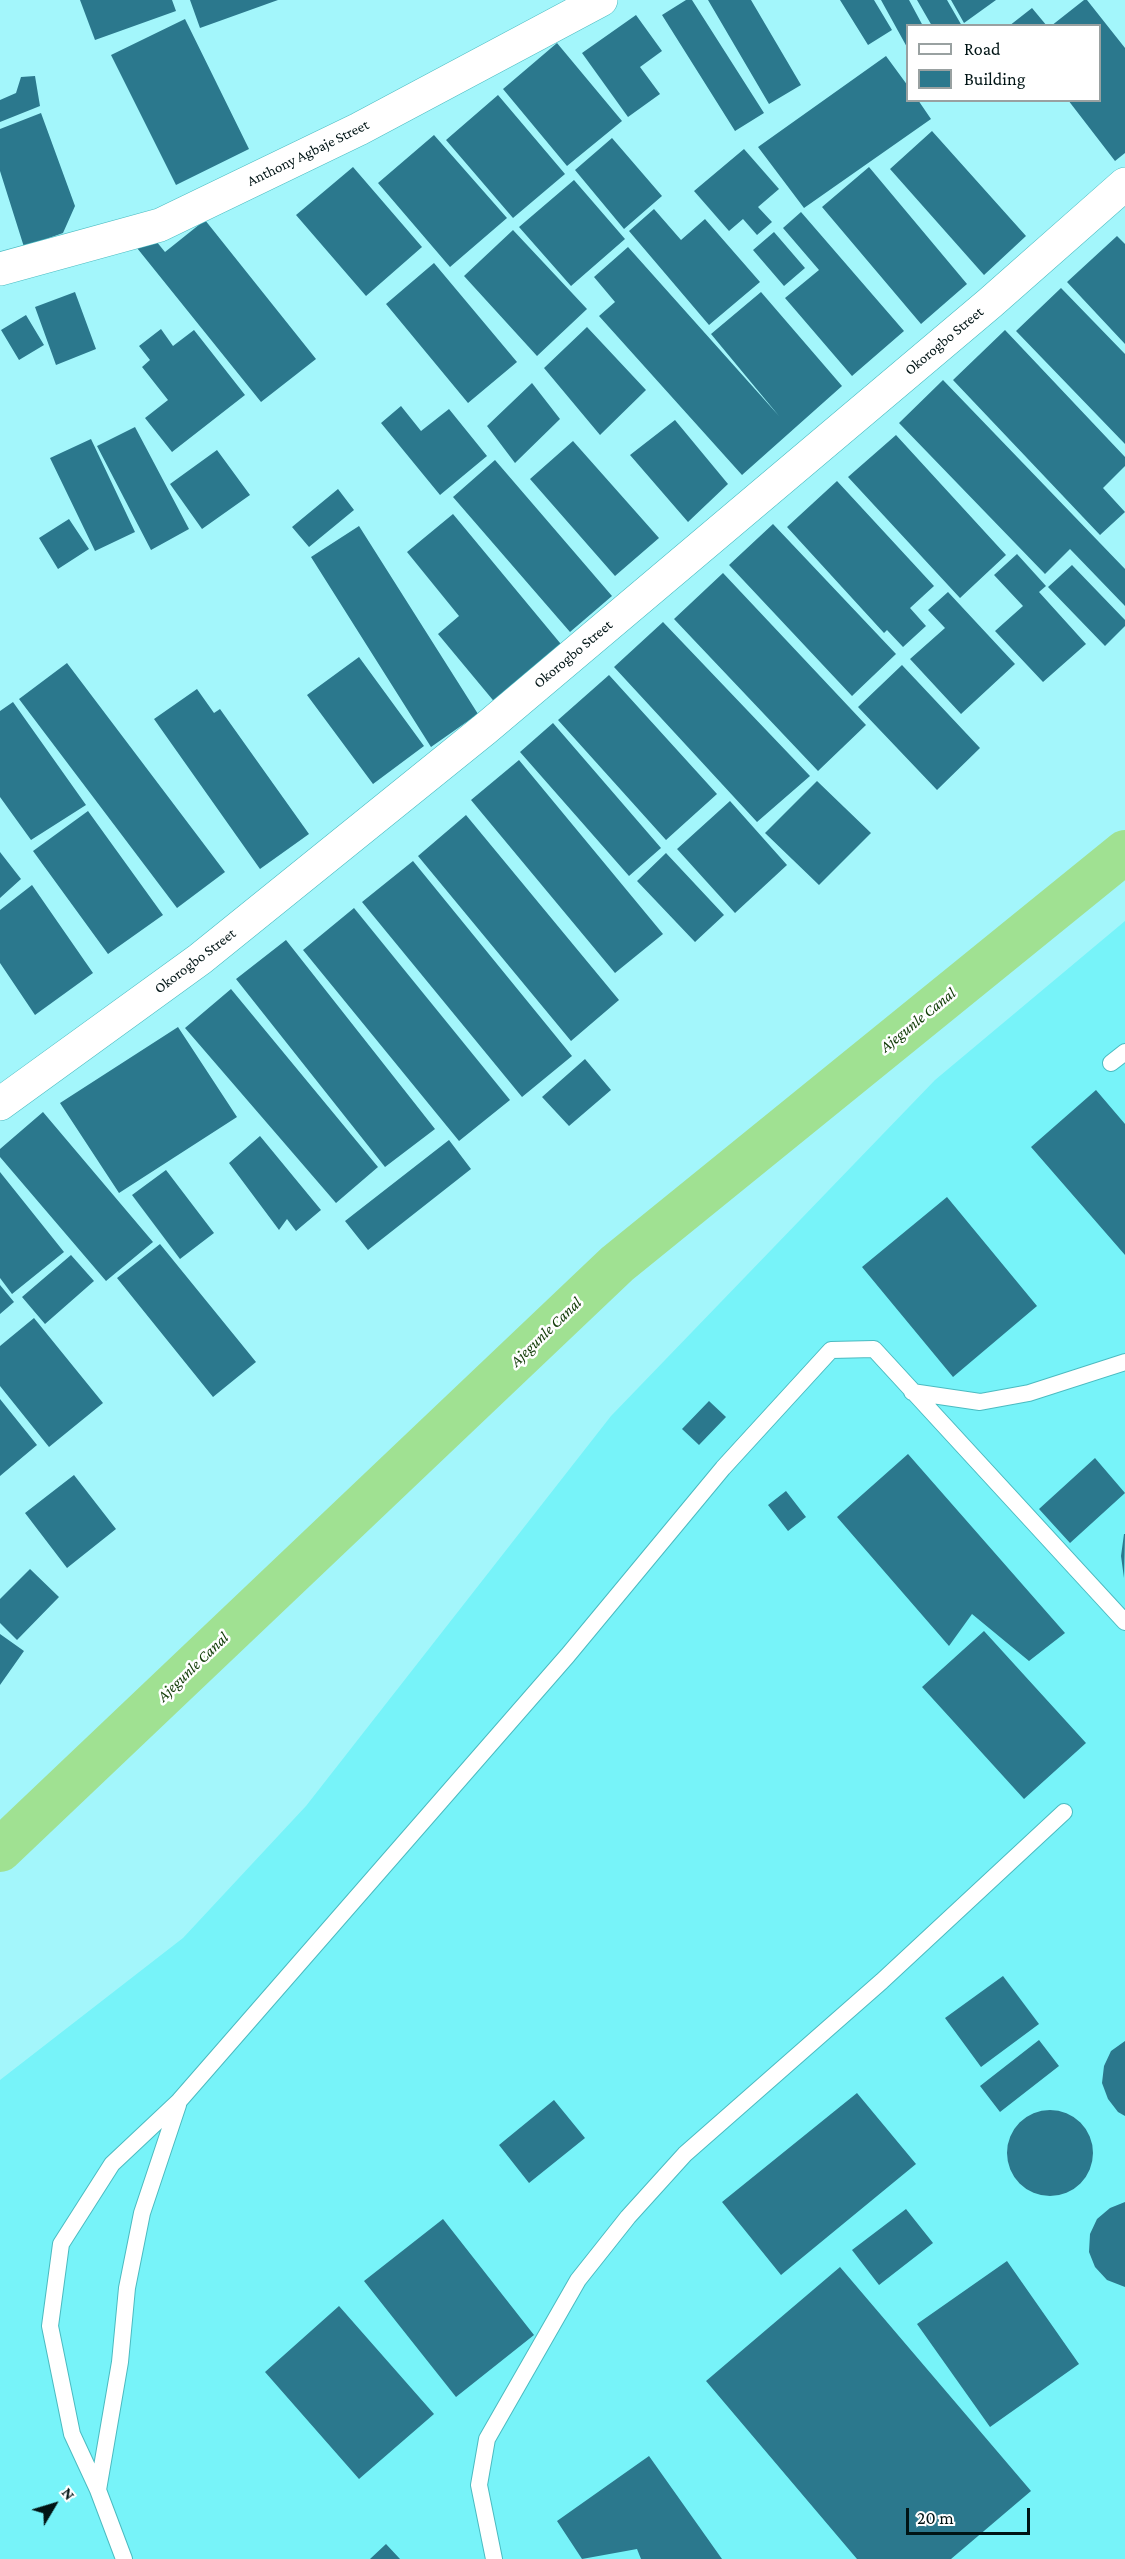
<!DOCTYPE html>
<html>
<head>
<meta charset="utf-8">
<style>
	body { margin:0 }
	#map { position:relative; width:1125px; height:2559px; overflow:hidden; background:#a3f6fb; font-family:"Crimson Pro",serif }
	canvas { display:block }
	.legend { position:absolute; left:906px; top:24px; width:195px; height:78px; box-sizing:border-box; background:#fff; border:2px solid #99a1a1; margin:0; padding:8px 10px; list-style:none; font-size:18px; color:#001415 }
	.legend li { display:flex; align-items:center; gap:12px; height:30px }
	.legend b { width:30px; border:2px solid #99a1a1 }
	.north { position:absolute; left:24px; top:2475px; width:60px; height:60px; -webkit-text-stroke:4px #fff; paint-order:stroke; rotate:52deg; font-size:16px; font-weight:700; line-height:24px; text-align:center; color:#001415 }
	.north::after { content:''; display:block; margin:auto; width:21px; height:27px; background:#001415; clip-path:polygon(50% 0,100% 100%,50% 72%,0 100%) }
	.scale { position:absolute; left:906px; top:2508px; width:124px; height:27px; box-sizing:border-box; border:3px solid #001415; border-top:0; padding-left:8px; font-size:18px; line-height:21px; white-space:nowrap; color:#001415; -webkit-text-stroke:4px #fff; paint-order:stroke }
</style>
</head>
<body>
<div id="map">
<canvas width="1125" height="2559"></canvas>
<ul class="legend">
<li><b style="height:8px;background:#fff"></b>Road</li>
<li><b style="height:16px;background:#2b788d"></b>Building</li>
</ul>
<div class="north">N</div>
<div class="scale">20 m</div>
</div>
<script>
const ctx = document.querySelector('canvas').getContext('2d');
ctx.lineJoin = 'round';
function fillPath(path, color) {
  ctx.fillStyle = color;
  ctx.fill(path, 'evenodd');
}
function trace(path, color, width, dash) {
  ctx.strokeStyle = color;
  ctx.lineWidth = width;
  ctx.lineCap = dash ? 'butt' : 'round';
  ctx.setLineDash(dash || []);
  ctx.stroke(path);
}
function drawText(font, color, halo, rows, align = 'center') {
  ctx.font = font + ' "Crimson Pro",serif';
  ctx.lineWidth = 5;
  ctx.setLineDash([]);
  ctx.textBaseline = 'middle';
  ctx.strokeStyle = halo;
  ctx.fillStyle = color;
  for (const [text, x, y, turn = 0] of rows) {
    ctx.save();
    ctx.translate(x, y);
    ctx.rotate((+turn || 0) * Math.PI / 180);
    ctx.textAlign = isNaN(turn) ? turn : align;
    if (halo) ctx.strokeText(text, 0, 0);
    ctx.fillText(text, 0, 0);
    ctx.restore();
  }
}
fillPath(new Path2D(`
	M1125 921V2559H0V2080L183 1938 306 1806 611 1416 935 1080Z`), '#77f3f9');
trace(new Path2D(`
	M0 1850 617 1264 1125 852`), '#a0e192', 44);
fillPath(new Path2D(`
	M80 0H172L176 11 95 40Z
	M190 0H278L200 28Z
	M686 0H692L764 113 735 131 662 15Z
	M708 0H751L801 85 769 104Z
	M840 0H874L892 30 868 45Z
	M881 0H909L923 26H908V49Z
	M917 0H947L962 26H932Z
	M951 0H996L964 23Z
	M1084 0H1087L1125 48V153L1115 161 1068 100H1100V26H1051Z
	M1032 8 1047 26H1009Z
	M636 15 662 51 640 67 660 94 628 117 582 53Z
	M185 19 249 149 176 185 111 55Z
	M557 43 622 121 567 166 503 89Z
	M886 56 908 86V100H918L931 119 804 208 758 147Z
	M35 76 40 106 0 122V100L16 93 21 77Z
	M498 95 565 174 513 218 446 140Z
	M41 113 75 206 63 233 24 247 0 171V129Z
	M932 131 1026 236 984 275 890 169Z
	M434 135 507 218 450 267 378 183Z
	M612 138 662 196 624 229 575 170Z
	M744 149 779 189 758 207 772 222 757 235 743 219 729 231 694 191Z
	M353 167 422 247 366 296 296 215Z
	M869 167 967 284 921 324 822 207Z
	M574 180 625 239 571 286 519 227Z
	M654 209 681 240 705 219 760 282 709 325 629 231Z
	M801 212 904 331 852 376 785 298 819 270 783 228Z
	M205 220 316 359 261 402 137 248 152 236 165 252Z
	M513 230 587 309 537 356 464 276Z
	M774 232 805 268 784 286 753 250Z
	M1117 236 1125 244V344L1067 282Z
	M628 247 779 416 711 334 761 292 842 386 742 475 599 316 615 302 594 277Z
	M434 263 517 362 468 403 386 304Z
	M1061 288 1125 354V444L1016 331Z
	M75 292 96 349 56 365 35 307Z
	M26 315 44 345 19 360 1 330Z
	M587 327 646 390 600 435 544 368Z
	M161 329 173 346 194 330 245 395 172 452 145 418 168 400 142 367 150 360 139 346Z
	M1005 330 1125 457V466L1103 488 1125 512 1100 535 953 380Z
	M943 380 1125 569V606L1070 549 1045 574 899 423Z
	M532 383 560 419 515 463 487 426Z
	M401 406 421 431 449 409 487 456 440 495 381 423Z
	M675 420 728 484 688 522 630 455Z
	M135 427 189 529 151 550 97 446Z
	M896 435 1006 555 960 598 848 477Z
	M91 439 135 532 95 551 50 458Z
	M573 441 659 538 615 576 530 479Z
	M217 450 250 495 202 529 170 484Z
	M495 460 612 596 570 632 453 497Z
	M837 481 934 586 910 608 926 626 903 647 887 630 884 633 787 527Z
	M338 489 354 510 309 547 292 527Z
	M453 514 565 649 497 705 438 634 459 616 407 552Z
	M69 519 89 549 58 569 39 538Z
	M773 524 896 654 852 696 729 565Z
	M359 526 478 714 431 747 311 557Z
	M1017 554 1046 586 1039 592 1086 644 1043 682 995 631 1023 606 994 575Z
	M1072 565 1125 620V626L1105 646 1048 587Z
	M723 573 866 725 818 771 674 619Z
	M948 592 1015 664 961 714 910 659 945 628 928 610Z
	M663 622 810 776 757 822 614 667Z
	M359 657 424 746 373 784 307 695Z
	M67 663 225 872 177 908 19 699Z
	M902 665 980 748 937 790 858 707Z
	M609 675 717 794 666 840 558 720Z
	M197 689 214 713 220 709 309 834 260 869 154 719Z
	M13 702 86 805 31 840 0 797V711Z
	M553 723 661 848 629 876 520 752Z
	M519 760 663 934 615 973 471 800Z
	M817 781 871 833 819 885 765 833Z
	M730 801 787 865 735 913 677 849Z
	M88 811 163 915 108 954 33 851Z
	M466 815 619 1000 571 1041 418 856Z
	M0 852 21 879 0 898Z
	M666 853 724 915 695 942 637 881Z
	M413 861 572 1056 522 1097 362 902Z
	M32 885 93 973 35 1015 0 963V910Z
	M354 908 510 1100 459 1141 303 950Z
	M286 940 435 1129 385 1167 236 979Z
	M231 989 378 1167 336 1203 185 1028Z
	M178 1027 237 1117 119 1193 60 1103Z
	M585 1059 611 1090 569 1126 542 1097Z
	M1096 1090 1125 1124V1255L1031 1147Z
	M43 1112 153 1242 106 1281 0 1157V1149Z
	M260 1136 321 1210 296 1231 287 1219 279 1230 229 1163Z
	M449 1140 471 1169 368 1250 345 1221Z
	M166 1170 214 1233 180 1259 132 1195Z
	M0 1172 64 1252 12 1294 0 1278Z
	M947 1197 1037 1306 953 1377 862 1267Z
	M160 1244 256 1362 213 1397 117 1278Z
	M71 1255 94 1281 45 1324 22 1297Z
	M0 1285 14 1302 0 1314Z
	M34 1318 103 1403 49 1447 0 1386V1346Z
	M0 1399 37 1445 0 1476Z
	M709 1401 726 1417 699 1445 682 1429Z
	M908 1454 1065 1633 1029 1661 972 1614 949 1646 837 1517Z
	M1095 1458 1125 1493 1070 1543 1039 1509Z
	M74 1475 116 1529 67 1568 25 1513Z
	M786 1491 806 1517 788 1531 768 1505Z
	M1124 1534H1125L1124 1578 1121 1556Z
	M30 1569 59 1597 17 1640 0 1623V1599Z
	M984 1631 1086 1743 1024 1799 922 1687Z
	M0 1634 24 1651 0 1685Z
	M1003 1976 1039 2024 981 2067 945 2018Z
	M1039 2040 1059 2066 1000 2112 980 2086Z
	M1125 2041V2116L1118 2112 1108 2099 1102 2083 1104 2066 1111 2051Z
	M857 2093 916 2164 781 2275 722 2202Z
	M554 2100 585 2138 529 2183 499 2145Z
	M1007 2153a43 43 0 1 1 86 0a43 43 0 1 1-86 0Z
	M1125 2202V2287L1107 2280 1095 2267 1089 2252 1090 2234 1097 2219 1110 2208Z
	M906 2209 933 2243 879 2285 852 2250Z
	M443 2219 534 2335 456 2397 364 2281Z
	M1007 2261 1079 2364 990 2427 917 2324Z
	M840 2267 1031 2491 951 2559H857L706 2381Z
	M339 2306 434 2414 359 2479 265 2372Z
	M649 2456 722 2559H641L637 2549 582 2559 557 2521Z
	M386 2544 400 2559H370Z`), '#2b788d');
const service = new Path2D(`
	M1111 1063 1125 1052
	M912 1392 980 1402 1029 1393 1125 1362
	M98 2490 120 2362 127 2288 142 2213 178 2105
	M124 2559 98 2490 72 2434 50 2326 61 2244 112 2164 179 2101 568 1655 723 1468 831 1350 874 1349 1125 1622
	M494 2559 479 2485 487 2439 578 2280 628 2217 685 2154 882 1981 1064 1812`);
const minor = new Path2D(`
	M0 269 160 225 359 129 601 0
	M0 1104 200 959 485 729 990 303 1125 184`);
trace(service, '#4bbbc1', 18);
trace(minor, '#4bbbc1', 34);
trace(service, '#fff', 16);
trace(minor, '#fff', 33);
drawText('15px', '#001415', '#fff', [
	["Anthony Agbaje Street",308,153,-26],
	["Okorogbo Street",944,341,-40],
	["Okorogbo Street",573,654,-40],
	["Okorogbo Street",195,961,-37]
]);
drawText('italic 16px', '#0f3a04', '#fff', [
	["Ajegunle Canal",918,1020,-39],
	["Ajegunle Canal",546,1332,-44],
	["Ajegunle Canal",193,1667,-44]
]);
</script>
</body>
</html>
